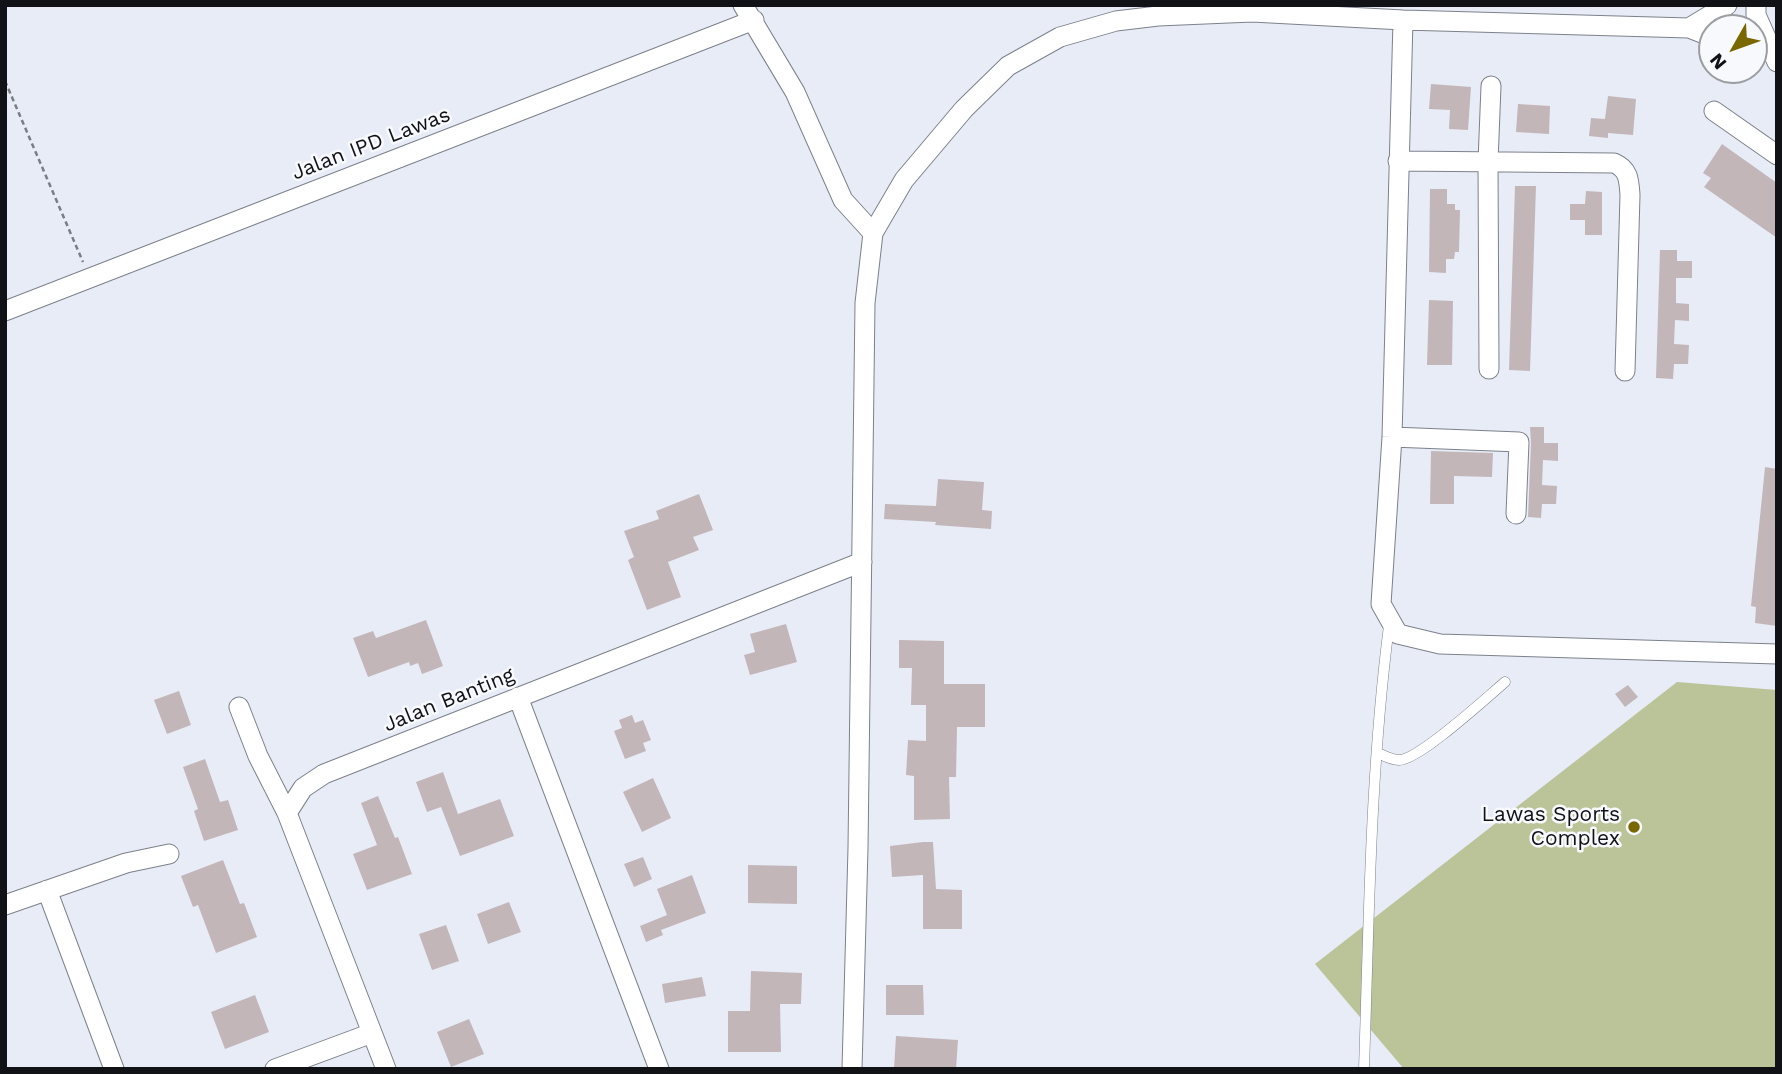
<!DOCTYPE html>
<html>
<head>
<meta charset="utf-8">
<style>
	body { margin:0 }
	#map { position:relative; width:1782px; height:1074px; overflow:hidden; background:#e7ecf7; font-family:"Work Sans",sans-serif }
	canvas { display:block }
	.frame { position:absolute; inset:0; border:7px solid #111216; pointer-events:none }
	.north { position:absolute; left:1698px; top:14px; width:70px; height:70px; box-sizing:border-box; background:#f7f9fd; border:2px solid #9b9da1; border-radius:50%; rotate:230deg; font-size:19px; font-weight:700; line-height:28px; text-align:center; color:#111216 }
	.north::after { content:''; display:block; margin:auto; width:24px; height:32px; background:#796800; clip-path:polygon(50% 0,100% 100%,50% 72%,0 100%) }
</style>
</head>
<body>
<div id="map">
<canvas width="1782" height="1074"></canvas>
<div class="frame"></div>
<div class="north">N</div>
</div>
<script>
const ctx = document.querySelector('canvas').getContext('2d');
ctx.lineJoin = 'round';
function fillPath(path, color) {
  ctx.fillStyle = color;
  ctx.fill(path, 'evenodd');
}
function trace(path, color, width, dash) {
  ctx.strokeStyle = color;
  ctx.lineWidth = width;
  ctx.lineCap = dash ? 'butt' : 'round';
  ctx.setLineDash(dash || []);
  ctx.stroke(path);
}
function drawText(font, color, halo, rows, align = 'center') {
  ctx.font = font + ' "Work Sans",sans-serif';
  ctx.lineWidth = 5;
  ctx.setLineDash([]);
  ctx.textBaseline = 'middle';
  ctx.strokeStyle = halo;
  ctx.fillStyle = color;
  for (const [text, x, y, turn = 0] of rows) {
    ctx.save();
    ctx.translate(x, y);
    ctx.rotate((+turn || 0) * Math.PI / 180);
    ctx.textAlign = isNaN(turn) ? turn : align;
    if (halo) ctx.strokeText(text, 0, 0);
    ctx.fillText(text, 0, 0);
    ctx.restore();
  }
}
fillPath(new Path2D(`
	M1677 682 1777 690V1069H1404L1315 964Z`), '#bbc398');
fillPath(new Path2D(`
	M1431 84 1471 87 1468 130 1449 129 1450 110 1429 109Z
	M1608 96 1636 99 1633 135 1608 133V138L1589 136 1591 118 1605 119Z
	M1518 104 1550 106 1549 134 1516 132Z
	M1722 144 1777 183V238L1704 187 1711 178 1703 173Z
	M1515 186H1536L1530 371 1509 370Z
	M1430 189H1447V204H1455V210H1460L1459 252H1455L1454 259H1446V273L1429 272Z
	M1586 191 1602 192V235H1585V220H1570V204H1585Z
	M1660 250H1677V261H1692V278H1676V303L1689 304V321L1675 320 1674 344 1689 345 1688 364H1674L1673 379 1656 378Z
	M1429 300 1453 301 1452 365H1427Z
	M1530 427H1544V443H1558V461L1543 460 1542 485 1557 486 1556 504H1542L1541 518 1528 517 1531 443Z
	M1431 451 1493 453 1492 477 1454 476V504H1430Z
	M1765 467 1777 469V626L1755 623 1756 607 1751 606Z
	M938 479 984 482 982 510 992 511 991 529 935 525 936 522 884 519 885 504 936 506Z
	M699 494 713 530 693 537 699 550 668 562 681 597 647 610 628 560 634 557 624 531 659 519 656 511Z
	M426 620 443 666 422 674 418 663 410 666 409 662 368 677 353 638 373 631 376 638Z
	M786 624 797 662 750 675 744 655 755 652 750 634Z
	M899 640 944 641V684H985V727H957L956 777H949L950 819 914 820V776L906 775 908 740 926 741V705H911L912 668H899Z
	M1628 685 1638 697 1625 707 1615 694Z
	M179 691 191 725 167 734 154 700Z
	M632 715 635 723 643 720 651 740 643 743 646 751 625 759 614 731 622 728 619 720Z
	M205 759 220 802 228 800 238 830 204 841 194 811 198 809 183 767Z
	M443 772 458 814 500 799 514 836 460 856 441 807 427 812 416 782Z
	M653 778 671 818 642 832 623 792Z
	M378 796 395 838 398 837 412 874 367 890 353 854 377 845 361 803Z
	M923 842H933L936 889 962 890V929H923V875L892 877 890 846Z
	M643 857 652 879 634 887 624 864Z
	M223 860 240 904 244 903 257 937 216 953 198 905 193 907 181 876Z
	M748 865 797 866V904L748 903Z
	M692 875 706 913 661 930 663 935 646 942 640 926 667 915 657 889Z
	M509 902 521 932 488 944 477 914Z
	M446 925 459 961 432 970 419 934Z
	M751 971 802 973 801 1004H780L781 1052H728V1011H750Z
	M702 977 706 996 665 1003 662 984Z
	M886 985H923L924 1015H886Z
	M255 995 269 1032 225 1049 211 1012Z
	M469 1019 484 1054 451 1067 437 1032Z
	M896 1036 958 1040 956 1069H894Z`), '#c3b6b9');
const service = new Path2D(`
	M1378 753C1384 756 1392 760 1399 760 1419 760 1486 698 1505 682
	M1364 1069C1369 921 1370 772 1389 626`);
const minor = new Path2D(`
	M743 5 795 92 843 200 873 233
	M1756 5V15L1777 62
	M1403 20 1392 437 1381 604 1398 634 1440 644 1777 654
	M1689 28 1727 5
	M1714 111 1777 155
	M1398 161 1614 163C1629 169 1629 181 1630 195L1625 371
	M5 311 754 20
	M1489 369 1488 162 1491 86
	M1392 437 1519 442 1516 514
	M518 697 659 1069
	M239 707 258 756 287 813
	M47 890 114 1069
	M5 905 126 863 169 854
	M275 1069 372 1033
	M386 1069 287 813 303 788 324 774 862 562
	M852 1069 858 848 865 303 873 233 904 180 964 109 1008 66 1060 37 1116 21 1158 16 1252 12 1403 20 1689 28 1712 37`);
trace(service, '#7c818b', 11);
trace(minor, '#7c818b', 21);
trace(new Path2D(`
	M5 81 83 262`), '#7a7d84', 2.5, [5, 3.5]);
trace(service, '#fff', 10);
trace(minor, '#fff', 19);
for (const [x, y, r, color] of [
	[1634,827,7,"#796800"]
]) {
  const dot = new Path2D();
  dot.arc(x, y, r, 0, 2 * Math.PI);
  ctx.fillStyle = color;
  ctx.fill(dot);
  trace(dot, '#f7f9fd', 2.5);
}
drawText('21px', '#111216', '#f7f9fd', [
	["Jalan IPD Lawas",371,144,-21],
	["Jalan Banting",449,700,-22]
]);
drawText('21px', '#111216', '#f7f9fd', [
	["Lawas Sports",1620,815],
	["Complex",1620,839]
], 'right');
</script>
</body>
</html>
